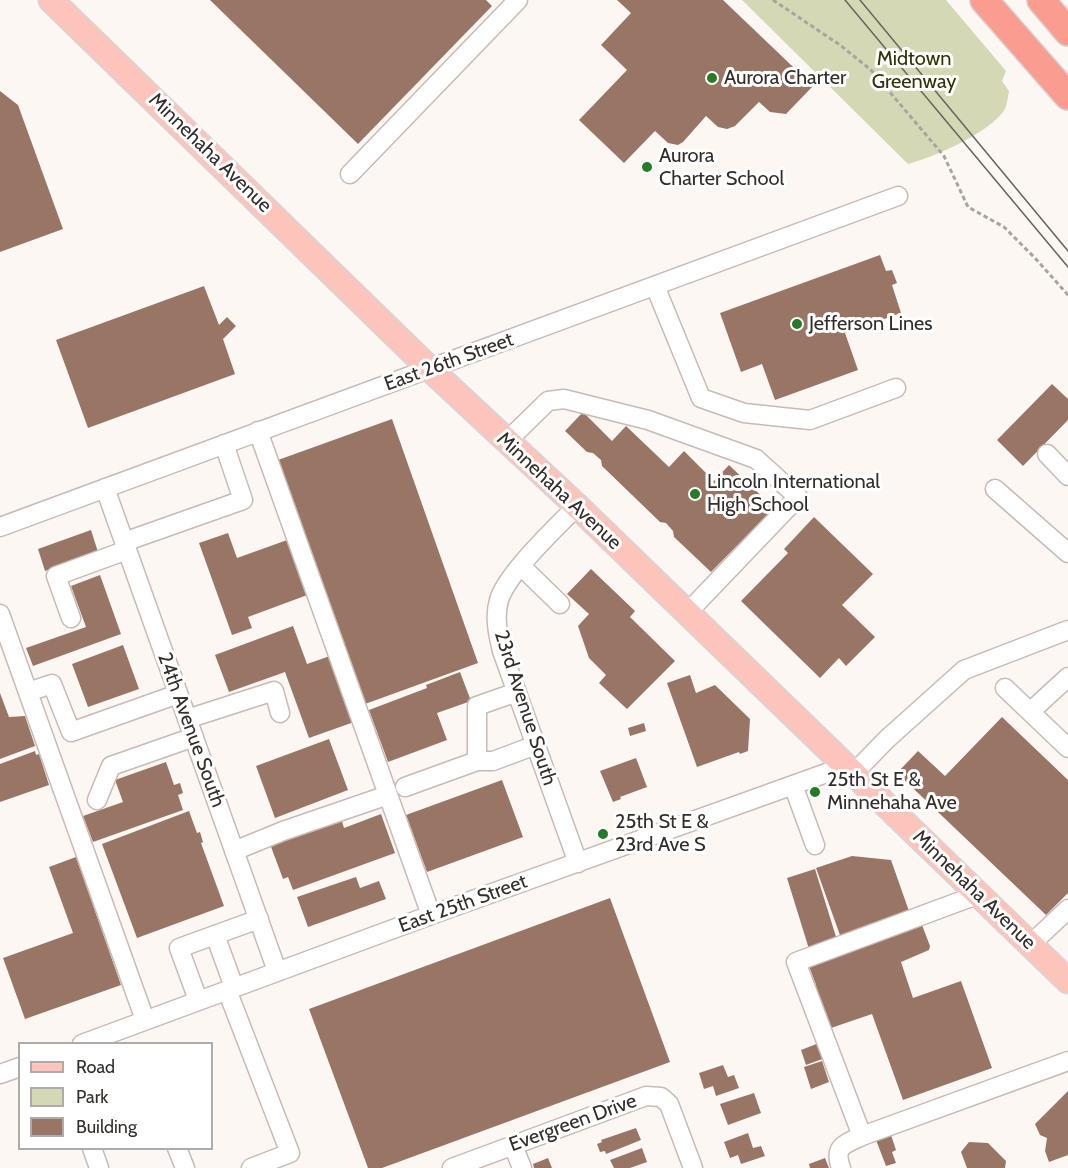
<!DOCTYPE html>
<html>
<head>
<meta charset="utf-8">
<style>
	body { margin:0 }
	#map { position:relative; width:1068px; height:1168px; overflow:hidden; background:#fdf7f4; font-family:Cabin,sans-serif }
	canvas { display:block }
	.legend { position:absolute; left:18px; top:1042px; width:195px; height:108px; box-sizing:border-box; background:#fff; border:2px solid #aeabaa; margin:0; padding:8px 10px; list-style:none; font-size:18px; color:#342e2b }
	.legend li { display:flex; align-items:center; gap:12px; height:30px }
	.legend b { width:30px; border:2px solid #aeabaa }
</style>
</head>
<body>
<div id="map">
<canvas width="1068" height="1168"></canvas>
<ul class="legend">
<li><b style="height:8px;background:#fdc4bc"></b>Road</li>
<li><b style="height:16px;background:#d4d8b4"></b>Park</li>
<li><b style="height:16px;background:#997566"></b>Building</li>
</ul>
</div>
<script>
const ctx = document.querySelector('canvas').getContext('2d');
ctx.lineJoin = 'round';
function fillPath(path, color) {
  ctx.fillStyle = color;
  ctx.fill(path, 'evenodd');
}
function trace(path, color, width, dash) {
  ctx.strokeStyle = color;
  ctx.lineWidth = width;
  ctx.lineCap = dash ? 'butt' : 'round';
  ctx.setLineDash(dash || []);
  ctx.stroke(path);
}
function drawText(font, color, halo, rows, align = 'center') {
  ctx.font = font + ' Cabin,sans-serif';
  ctx.lineWidth = 6;
  ctx.setLineDash([]);
  ctx.textBaseline = 'middle';
  ctx.strokeStyle = halo;
  ctx.fillStyle = color;
  for (const [text, x, y, turn = 0] of rows) {
    ctx.save();
    ctx.translate(x, y);
    ctx.rotate((+turn || 0) * Math.PI / 180);
    ctx.textAlign = isNaN(turn) ? turn : align;
    if (halo) ctx.strokeText(text, 0, 0);
    ctx.fillText(text, 0, 0);
    ctx.restore();
  }
}
fillPath(new Path2D(`
	M742 0H946L1006 71 1002 81 1009 91C1008 97 1007 105 1005 109 990 133 934 157 908 164Z`), '#d4d8b4');
fillPath(new Path2D(`
	M210 0H486L492 6 358 144Z
	M617 0H723L813 86 786 114 770 112 759 102 735 126 727 129 718 127 706 116 683 142 678 145 668 143 655 131 624 163 579 120 627 70 601 45 631 13Z
	M0 91 18 105 63 229 0 252Z
	M880 255 886 271 892 270 897 283 892 285 901 313 845 333 858 370 775 400 762 364 741 372 720 313Z
	M204 286 219 325 227 317 236 326 223 339 235 374 88 428 56 340Z
	M1052 384 1068 399V420L1023 466 997 440Z
	M583 412 612 441 626 426 669 467 684 451 714 481 729 465 774 508 711 572 674 537 673 531 666 523 660 522 602 466 601 460 593 453 587 452 565 431Z
	M392 419 478 663 365 704 278 460Z
	M814 517 873 574 842 605 875 637 846 666 839 658 820 678 741 601 788 553 784 549Z
	M91 530 98 552 45 571 38 549Z
	M228 533 237 558 290 539 310 594 248 617 252 628 232 635 199 543Z
	M591 569 635 611 630 617 675 661 627 709 599 683 606 675 589 658 578 626 589 614 567 594Z
	M100 575 121 634 33 666 26 648 86 627 71 586Z
	M293 626 307 664 330 656 354 722 309 738 285 672 229 692 215 655Z
	M123 645 139 689 88 707 72 664Z
	M460 672 471 701 437 713 447 740 388 762 369 710 427 688 426 685Z
	M690 675 696 693 715 685 750 719 748 751 740 754 739 752 697 767 667 683Z
	M0 693 9 717 25 716 35 746 0 759Z
	M1002 717 1068 780V893L1046 915 897 773 918 751 945 776Z
	M644 723 646 731 630 736 628 728Z
	M329 739 348 790 275 818 256 766Z
	M35 751 36 755 39 754 49 785 0 802V764Z
	M636 758 647 787 620 797 621 799 613 802 600 771Z
	M166 762 174 785 180 783 183 793 178 795 183 810 93 842 83 816 123 802 115 780Z
	M502 780 523 837 427 872 406 815Z
	M189 811 197 833 200 832 203 842 201 843 224 906 137 938 102 844Z
	M381 814 395 853 293 890 288 877 283 879 270 844 341 818 344 828Z
	M852 856 891 860 910 914 841 938 816 868Z
	M76 857 121 985 25 1019 3 958 73 933 49 867Z
	M815 869 837 940 809 949 787 878Z
	M356 877 360 888 379 881 386 899 308 927 297 897Z
	M610 898 670 1062 382 1168H368L309 1009Z
	M922 925 930 946 929 950 901 962 913 998 961 981 992 1068 903 1100 872 1014 828 1029 812 987 816 985 809 966Z
	M819 1043 825 1058 806 1065 801 1050Z
	M822 1061 829 1082 811 1089 804 1067Z
	M723 1065 728 1077 734 1075 739 1088 716 1096 713 1086 704 1089 699 1073Z
	M1068 1091V1155L1049 1162 1045 1151 1047 1138 1040 1135 1035 1124Z
	M754 1093 761 1113 728 1125 720 1104Z
	M636 1128 641 1140 606 1154 605 1151 600 1152 597 1144 602 1142 601 1140Z
	M748 1133 753 1148 761 1146 765 1156 741 1164 738 1155 730 1158 724 1142Z
	M891 1135 896 1150 892 1152 896 1163 886 1166 876 1140Z
	M969 1142 988 1143 1006 1161 1005 1168H967L961 1152Z
	M642 1148 647 1162 630 1168H614L610 1160Z
	M548 1158 552 1168H534L533 1164Z
	M825 1158 829 1168H810L809 1164Z`), '#997566');
const minor = new Path2D(`
	M350 174 518 0
	M655 286 701 398 744 413 810 420 896 388
	M258 431 431 915
	M507 441 548 401 564 399 648 420 756 459 798 497 687 613
	M1047 454 1068 476
	M105 488 277 971
	M995 489 1068 553
	M577 506C556 528 507 573 499 600 494 617 498 634 502 651L578 863
	M0 527 898 196
	M124 542 243 500 224 444
	M521 566 560 604
	M0 614 145 1020
	M71 618 56 576 127 550
	M1005 688 1068 748
	M28 692 52 684 71 732 178 694
	M1030 712 1068 677
	M187 719 274 691 280 713
	M477 761V706L517 692
	M853 774 887 739 964 670 1068 630
	M793 785 815 845
	M405 787 477 761H493L536 745
	M97 800 111 766 194 737
	M234 851 283 831 388 795
	M977 895 796 962 862 1136 1068 1061
	M215 935 234 987
	M1030 945 1068 909
	M227 990 290 1153 251 1168
	M198 1000 179 948 259 919
	M82 1044 431 915 846 766
	M0 1074 20 1067
	M513 1145 522 1168
	M92 1148 99 1168
	M177 1148 185 1168
	M452 1168 646 1096 661 1097 669 1104 693 1168
	M841 1168C833 1146 845 1144 862 1136`);
const major = new Path2D(`
	M51 0 431 370 577 506 1068 981`);
const highway = new Path2D(`
	M984 0 1068 96
	M1041 0 1068 32`);
trace(minor, '#c9bab4', 21);
trace(major, '#d6d5d5', 27);
trace(highway, '#d6d5d5', 30);
trace(new Path2D(`
	M773 0 840 45 871 70 944 156 968 207 1004 227 1035 258 1068 295`), '#aaa4a1', 3, [4.5, 3]);
trace(minor, '#fff', 18);
trace(major, '#fdc4bc', 24);
trace(highway, '#fb9c90', 27);
trace(new Path2D(`
	M845 0 1068 267
	M860 0 1068 251`), '#6a6461', 1.5);
for (const [x, y, r, color] of [
	[712,78,6,"#247b28"],
	[647,167,6,"#247b28"],
	[797,324,6,"#247b28"],
	[695,494,6,"#247b28"],
	[815,792,6,"#247b28"],
	[603,834,6,"#247b28"]
]) {
  const dot = new Path2D();
  dot.arc(x, y, r, 0, 2 * Math.PI);
  ctx.fillStyle = color;
  ctx.fill(dot);
  trace(dot, '#fff', 2);
}
drawText('20px', '#313304', '#fff', [
	["Midtown",914,59],
	["Greenway",914,82]
]);
drawText('20px', '#342e2b', '#fff', [
	["Aurora Charter",724,78],
	["Aurora",659,156],
	["Charter School",659,179],
	["Jefferson Lines",809,324],
	["Lincoln International",707,482],
	["High School",707,505],
	["25th St E &",827,780],
	["Minnehaha Ave",827,803],
	["25th St E &",615,822],
	["23rd Ave S",615,845]
], 'left');
drawText('20px', '#342e2b', '#fff', [
	["Minnehaha Avenue",210,153,44],
	["East 26th Street",449,362,-20],
	["Minnehaha Avenue",559,491,43],
	["23rd Avenue South",525,708,72],
	["24th Avenue South",191,730,70],
	["Minnehaha Avenue",974,890,44],
	["East 25th Street",463,904,-20],
	["Evergreen Drive",573,1123,-20]
]);
</script>
</body>
</html>
